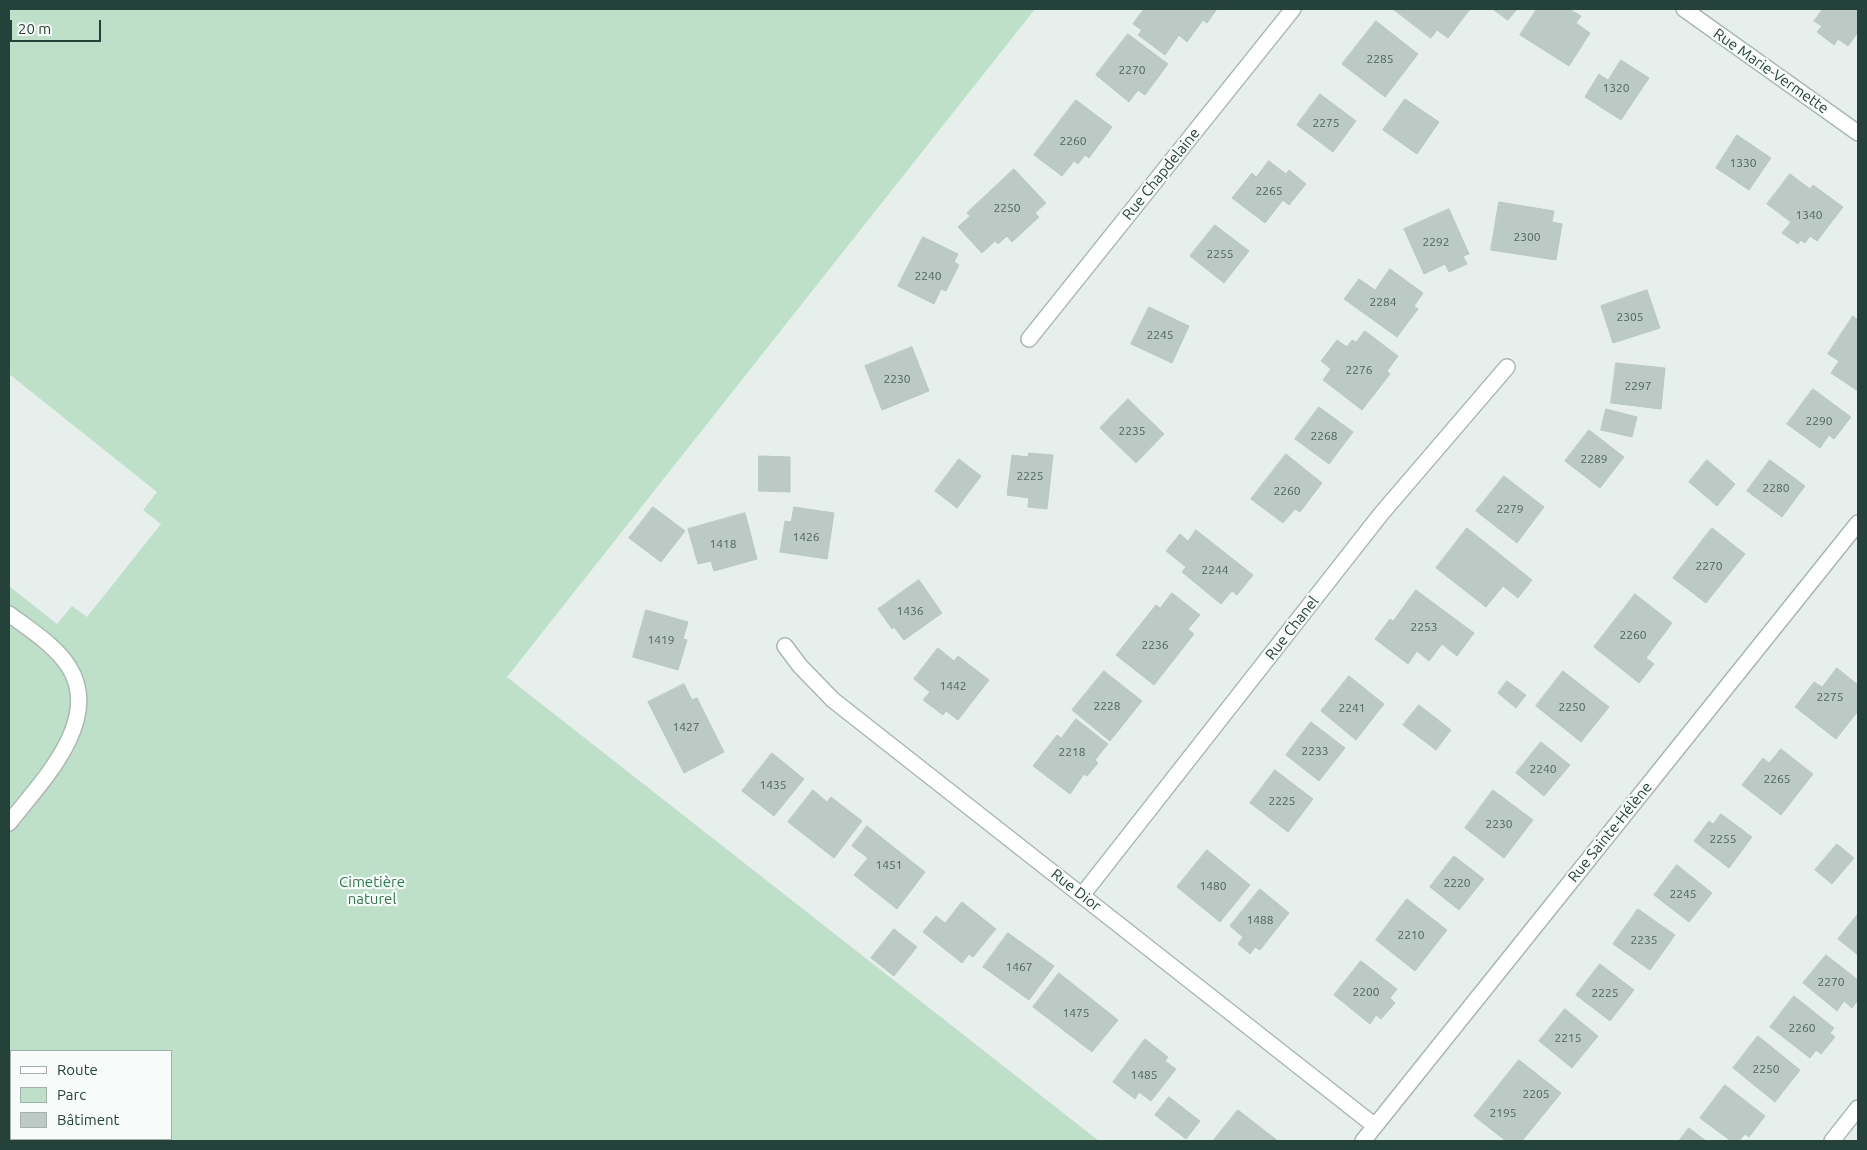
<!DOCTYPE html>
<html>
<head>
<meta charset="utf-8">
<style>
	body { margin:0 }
	#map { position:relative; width:1867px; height:1150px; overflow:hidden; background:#e6efeb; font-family:Ubuntu,sans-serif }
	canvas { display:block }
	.frame { position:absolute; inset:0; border:10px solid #24423a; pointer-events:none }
	.legend { position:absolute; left:10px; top:1050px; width:162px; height:90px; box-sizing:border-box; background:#f7fbf9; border:1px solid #a3b1ad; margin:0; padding:6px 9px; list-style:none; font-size:15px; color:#24423a }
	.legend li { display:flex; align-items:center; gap:10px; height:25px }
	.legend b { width:25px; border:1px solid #a3b1ad }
	.scale { position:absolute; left:10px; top:20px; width:91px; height:22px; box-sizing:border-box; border:2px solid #24423a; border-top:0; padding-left:6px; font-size:15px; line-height:18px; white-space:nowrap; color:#24423a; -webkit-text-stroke:4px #f7fbf9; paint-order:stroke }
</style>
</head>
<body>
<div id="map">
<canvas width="1867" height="1150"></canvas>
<div class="frame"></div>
<ul class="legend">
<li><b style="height:6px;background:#fff"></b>Route</li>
<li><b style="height:14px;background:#bfe0c8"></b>Parc</li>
<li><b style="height:14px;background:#bbcac4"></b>Bâtiment</li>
</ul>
<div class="scale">20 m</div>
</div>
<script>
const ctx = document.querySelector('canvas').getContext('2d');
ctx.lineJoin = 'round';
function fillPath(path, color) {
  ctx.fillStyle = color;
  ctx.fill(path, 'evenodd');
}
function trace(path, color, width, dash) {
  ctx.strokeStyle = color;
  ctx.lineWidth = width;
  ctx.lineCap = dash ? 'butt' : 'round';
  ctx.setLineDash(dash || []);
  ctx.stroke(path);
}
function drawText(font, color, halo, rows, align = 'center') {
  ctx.font = font + ' Ubuntu,sans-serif';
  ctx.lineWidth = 4.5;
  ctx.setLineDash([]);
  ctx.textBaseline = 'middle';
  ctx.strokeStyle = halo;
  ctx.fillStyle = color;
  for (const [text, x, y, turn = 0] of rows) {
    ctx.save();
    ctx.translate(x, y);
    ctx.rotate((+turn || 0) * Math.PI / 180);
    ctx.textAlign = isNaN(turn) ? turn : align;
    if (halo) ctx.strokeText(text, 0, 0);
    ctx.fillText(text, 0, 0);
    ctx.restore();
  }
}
fillPath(new Path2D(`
	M9 9H1035L507 677 1099 1141H9V586L57 624 72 606 87 617 161 524 143 510 157 492 9 374ZM11 1051H171V1139H11Z`), '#bfe0c8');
const building = new Path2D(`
	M1144 9H1217L1207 23 1203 20 1187 42 1179 35 1165 55 1138 35 1142 30 1133 24Z
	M1393 9H1470L1448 38 1437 30 1431 38Z
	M1493 9H1517L1508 20Z
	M1537 9H1569L1581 16 1576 23 1590 33 1569 66 1520 35Z
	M1823 9H1858V32L1848 46 1838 39 1834 45 1817 32 1822 26 1814 21Z
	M1376 21 1418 54 1385 97 1342 64Z
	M1128 34 1168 64 1145 95 1138 90 1129 102 1096 75Z
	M1621 60 1649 78 1621 120 1585 97 1599 74 1608 80Z
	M1320 94 1356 121 1333 152 1297 125Z
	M1405 99 1439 122 1417 154 1383 130Z
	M1076 100 1112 127 1089 158 1085 155 1078 164 1074 161 1062 176 1034 155Z
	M1737 135 1771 158 1749 190 1716 168Z
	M1269 161 1286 174 1289 170 1306 184 1289 205 1283 200 1265 223 1232 198 1252 173 1256 177Z
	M1014 169 1046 203 1035 213 1039 217 1012 242 1007 236 998 244 995 241 982 253 958 227 970 216 967 213Z
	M1790 174 1810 189 1813 185 1843 207 1817 241 1810 236 1805 243 1801 240 1798 244 1782 233 1791 222 1767 204Z
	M1499 202 1554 211 1552 222 1562 224 1556 260 1491 250Z
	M1449 209 1469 254 1463 256 1467 264 1449 272 1445 264 1424 274 1404 229Z
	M1215 225 1249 251 1224 283 1190 256Z
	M923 237 958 254 954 262 959 265 946 291 941 289 934 304 898 286Z
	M1390 269 1423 293 1414 306 1418 309 1397 337 1344 299 1359 279 1375 290Z
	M1647 290 1660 328 1613 343 1601 306Z
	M1149 307 1189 326 1172 363 1131 344Z
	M1853 316 1858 320V391L1831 373 1839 361 1828 354Z
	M1365 331 1398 356 1387 371 1390 374 1362 410 1323 380 1331 369 1321 361 1337 340 1347 347 1352 340 1356 342Z
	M912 347 929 391 882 410 865 366Z
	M1616 363 1665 368 1661 409 1611 403Z
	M1813 389 1851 417 1834 439 1829 435 1820 448 1787 424Z
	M1128 399 1164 434 1136 463 1100 428Z
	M1319 407 1353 432 1329 464 1295 439Z
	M1606 409 1637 417 1632 437 1601 430Z
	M1589 430 1624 457 1600 488 1565 461Z
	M1029 453 1053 455 1047 509 1028 507 1029 498 1007 495 1012 455 1028 457Z
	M1286 454 1322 483 1300 512 1295 509 1283 523 1251 499Z
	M759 456 790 457V492L759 491Z
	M959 459 981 476 957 508 935 491Z
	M1707 460 1735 484 1717 506 1689 482Z
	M1770 460 1805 486 1782 517 1747 491Z
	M1504 476 1544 507 1517 543 1476 511Z
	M653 507 685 531 661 562 629 538Z
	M794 507 834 513 827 559 780 552 785 521 791 522Z
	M745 513 757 559 714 571 711 561 698 564 688 529Z
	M1467 528 1532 580 1518 598 1503 586 1486 607 1436 568Z
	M1712 528 1745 554 1706 603 1673 578Z
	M1196 530 1253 575 1237 595 1232 591 1221 604 1182 572 1186 567 1166 551 1180 534 1188 541Z
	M919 580 942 613 904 640 894 627 892 629 878 609Z
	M1416 590 1474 633 1457 656 1442 644 1429 661 1417 651 1408 664 1375 639 1390 619 1393 621Z
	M1172 593 1200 615 1188 629 1194 634 1154 685 1116 655 1156 605 1160 608Z
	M1635 594 1672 623 1646 658 1654 664 1639 683 1594 647Z
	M646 610 688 622 683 639 687 640 678 670 633 657Z
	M938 648 954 661 958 656 989 680 958 720 946 711 943 715 923 700 930 692 914 679Z
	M1837 668 1858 685V711L1836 739 1795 707 1814 682 1822 687Z
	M1104 671 1142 701 1110 741 1072 710Z
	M1563 671 1609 707 1581 742 1536 706Z
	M1349 676 1384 704 1356 740 1321 711Z
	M1507 681 1526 695 1516 708 1498 693Z
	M684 684 692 700 697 698 724 752 684 773 648 702Z
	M1419 705 1451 730 1436 750 1403 725Z
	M1076 719 1108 744 1095 760 1098 763 1087 776 1084 774 1070 794 1033 766 1057 735 1061 738Z
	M1311 722 1345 748 1319 781 1286 755Z
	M1541 742 1570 765 1544 796 1516 773Z
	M1781 749 1813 774 1781 815 1742 785 1763 758 1769 763Z
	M772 753 804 779 774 816 742 791Z
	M1275 770 1313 799 1288 832 1250 803Z
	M813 790 827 802 831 797 862 821 834 858 788 822Z
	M1493 790 1533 820 1504 858 1465 828Z
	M1721 814 1752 837 1729 868 1694 841 1709 821 1713 824Z
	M867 826 925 872 897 909 854 875 868 858 852 846Z
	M1837 844 1854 858 1832 884 1815 870Z
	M1207 850 1250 885 1220 922 1177 887Z
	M1454 856 1484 879 1459 910 1430 887Z
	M1677 865 1712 893 1689 922 1654 895Z
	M1260 889 1289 913 1260 950 1255 947 1250 954 1238 944 1243 937 1230 926Z
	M1407 899 1447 930 1415 971 1376 940Z
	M962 902 996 929 973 957 969 954 962 963 923 932 936 916 945 923Z
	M1638 909 1675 935 1650 970 1613 944Z
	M1858 914V955L1838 939Z
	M894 929 917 947 894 976 871 958Z
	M1008 933 1054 966 1029 1000 983 967Z
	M1826 955 1858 980V1000L1852 1008 1844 1001 1837 1011 1803 983Z
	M1361 961 1397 989 1390 998 1395 1003 1381 1019 1376 1015 1370 1024 1334 995Z
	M1600 964 1634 990 1610 1021 1576 995Z
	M1059 973 1118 1020 1092 1052 1033 1007Z
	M1794 996 1834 1028 1830 1033 1835 1037 1821 1054 1816 1050 1810 1058 1770 1027Z
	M1565 1009 1598 1036 1572 1068 1539 1041Z
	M1758 1036 1800 1070 1775 1102 1733 1068Z
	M1145 1039 1168 1057 1165 1061 1176 1069 1151 1101 1139 1092 1135 1099 1113 1082Z
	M1519 1060 1561 1093 1522 1141H1506L1474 1116Z
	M1725 1085 1765 1116 1749 1137 1745 1134 1739 1141H1731L1700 1118Z
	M1169 1097 1200 1121 1186 1139 1155 1115Z
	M1238 1110 1278 1141H1213Z
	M1689 1128 1706 1141H1679Z`);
fillPath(building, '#bbcac4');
trace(building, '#b8c9c2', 1);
const lane = new Path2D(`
	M9 614C29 629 55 645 69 667 103 721 40 783 9 823`);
const street = new Path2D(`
	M1684 9 1858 133
	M1029 339 1293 9
	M785 646 800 666 833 700C1014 841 1193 985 1375 1126
	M1083 894 1381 514 1507 367
	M1363 1141 1858 523
	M1832 1141 1858 1108`);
trace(lane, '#a8b8b2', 18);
trace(street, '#a8b8b2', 18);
trace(lane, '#fff', 15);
trace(street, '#fff', 15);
drawText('12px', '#4a645c', null, [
	["2285",1380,59],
	["2270",1132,70],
	["1320",1616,88],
	["2275",1326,123],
	["2260",1073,141],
	["1330",1743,163],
	["2265",1269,191],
	["2250",1007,208],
	["1340",1809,215],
	["2300",1527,237],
	["2292",1436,242],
	["2255",1220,254],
	["2240",928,276],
	["2284",1383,302],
	["2305",1630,317],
	["2245",1160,335],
	["2276",1359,370],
	["2230",897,379],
	["2297",1638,386],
	["2290",1819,421],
	["2235",1132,431],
	["2268",1324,436],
	["2289",1594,459],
	["2225",1030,476],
	["2280",1776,488],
	["2260",1287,491],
	["2279",1510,509],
	["1426",806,537],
	["1418",723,544],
	["2270",1709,566],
	["2244",1215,570],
	["1436",910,611],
	["2253",1424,627],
	["2260",1633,635],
	["1419",661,640],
	["2236",1155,645],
	["1442",953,686],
	["2275",1830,697],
	["2228",1107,706],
	["2250",1572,707],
	["2241",1352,708],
	["1427",686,727],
	["2233",1315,751],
	["2218",1072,752],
	["2240",1543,769],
	["2265",1777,779],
	["1435",773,785],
	["2225",1282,801],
	["2230",1499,824],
	["2255",1723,839],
	["1451",889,865],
	["2220",1457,883],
	["1480",1213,886],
	["2245",1683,894],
	["1488",1260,920],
	["2210",1411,935],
	["2235",1644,940],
	["1467",1019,967],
	["2270",1831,982],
	["2200",1366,992],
	["2225",1605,993],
	["1475",1076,1013],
	["2260",1802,1028],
	["2215",1568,1038],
	["2250",1766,1069],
	["1485",1144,1075],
	["2205",1536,1094],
	["2195",1503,1113]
]);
drawText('15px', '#24423a', '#f7fbf9', [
	["Rue Marie-Vermette",1771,71,35],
	["Rue Chapdelaine",1161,174,-51],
	["Rue Chanel",1292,628,-52],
	["Rue Sainte-Hélène",1610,832,-51],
	["Rue Dior",1076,890,38]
]);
drawText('15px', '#2d7a4b', '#f7fbf9', [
	["Cimetière",372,882],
	["naturel",372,899]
]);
</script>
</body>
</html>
